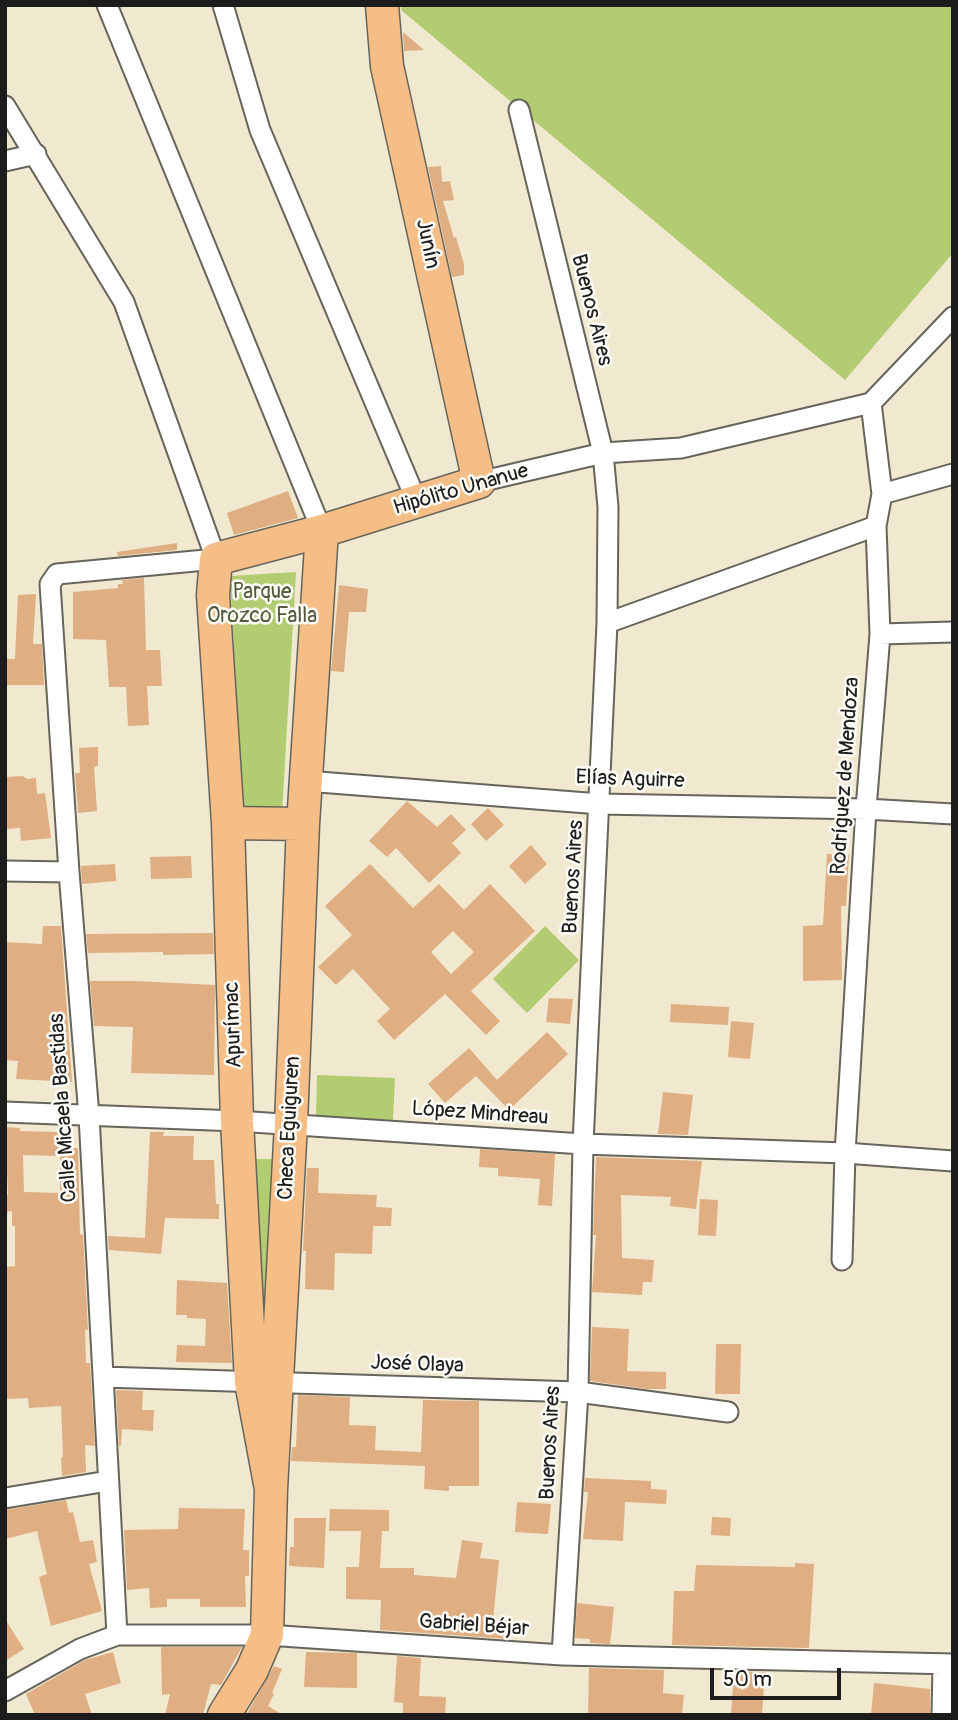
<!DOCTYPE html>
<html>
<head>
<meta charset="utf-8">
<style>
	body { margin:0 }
	#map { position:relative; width:958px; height:1720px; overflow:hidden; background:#f0e9d0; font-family:Pangolin,sans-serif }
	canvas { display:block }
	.frame { position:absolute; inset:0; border:7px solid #1c1c1c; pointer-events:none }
	.scale { position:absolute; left:710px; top:1668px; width:131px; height:32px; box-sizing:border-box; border:4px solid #1c1c1c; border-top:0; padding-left:9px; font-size:21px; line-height:24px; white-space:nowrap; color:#1c1c1c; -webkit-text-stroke:5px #fdfcf7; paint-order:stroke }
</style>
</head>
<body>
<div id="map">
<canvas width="958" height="1720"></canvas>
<div class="frame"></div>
<div class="scale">50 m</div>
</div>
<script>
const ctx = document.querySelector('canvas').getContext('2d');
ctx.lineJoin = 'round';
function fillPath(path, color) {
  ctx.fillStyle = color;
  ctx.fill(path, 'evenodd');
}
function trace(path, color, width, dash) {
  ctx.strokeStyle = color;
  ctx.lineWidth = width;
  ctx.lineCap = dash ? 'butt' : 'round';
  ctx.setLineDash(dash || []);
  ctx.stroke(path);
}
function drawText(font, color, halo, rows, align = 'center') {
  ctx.font = font + ' Pangolin,sans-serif';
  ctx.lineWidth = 5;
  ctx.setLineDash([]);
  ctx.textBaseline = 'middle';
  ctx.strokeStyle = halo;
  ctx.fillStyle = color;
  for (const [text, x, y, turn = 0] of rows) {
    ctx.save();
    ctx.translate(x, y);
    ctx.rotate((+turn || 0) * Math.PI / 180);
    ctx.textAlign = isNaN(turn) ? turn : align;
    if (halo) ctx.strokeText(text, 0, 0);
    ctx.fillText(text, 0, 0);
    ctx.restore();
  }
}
fillPath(new Path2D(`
	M402 5H953V253L845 380 401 10Z
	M296 572 282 814 243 817 230 576Z
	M545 926 579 960 527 1013 493 979Z
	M317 1075 395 1078 393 1120 316 1116Z
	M248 1159H276L261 1375Z`), '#b2cc71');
fillPath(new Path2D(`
	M403 32 424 50 404 51Z
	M441 166 442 182 450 181 454 200 443 201 454 238 456 237 464 264V275L452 277 428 167Z
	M288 491 298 518 234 535 227 513Z
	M177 543V550L118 556 117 552Z
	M144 578 146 650H160L162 686H147L149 725 128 726 126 687H109L106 640 73 639V592L118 588V584H123L122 580Z
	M339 585 368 589 366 612H349L344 672 331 671Z
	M36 594 33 644H42L44 685H5V659H15L18 595Z
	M98 747V766L94 767 97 811 78 813 75 773H80L79 748Z
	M23 776 27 779 36 778 37 794 45 793 51 838 21 841 20 828 5 829 7 777Z
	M407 801 437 827 451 814 466 830 452 843 461 853 429 883 396 848 387 857 369 841Z
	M488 808 504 825 486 841 471 824Z
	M531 845 547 864 525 884 509 866Z
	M827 854 849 855 846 906H841L842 980 803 981V926L823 925Z
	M191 856 192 878 151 879 150 857Z
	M115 864 116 881 82 884 81 866Z
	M370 864 413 908 439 884 464 910 490 884 535 931 471 991 500 1021 486 1035 445 994 394 1040 377 1021 390 1009 353 969 336 985 318 967 352 935 325 906ZM453 931 474 952 451 974 431 952Z
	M43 926H61L72 1082 16 1079 18 1061 5 1060V942L42 944Z
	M213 933 214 954 163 955V952L88 953 86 934Z
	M90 981H135L215 985 214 1075 131 1073 133 1027 94 1026Z
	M549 998 573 999 570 1024 546 1022Z
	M671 1004 729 1007 728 1025 670 1022Z
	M731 1021 754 1023 750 1059 728 1057Z
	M547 1032 568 1054 509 1110 476 1076 445 1103 428 1084 469 1048 497 1080Z
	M663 1092 693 1095 688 1135 658 1134Z
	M5 1127 20 1128V1131L59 1132 58 1156 23 1155 24 1192 60 1193V1149L78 1148 80 1234 83 1235 88 1330H85L86 1363H90L95 1446 85 1445 86 1472 62 1476 61 1458 63 1457 61 1406 29 1408 28 1398 5 1399V1267L15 1266V1226H12V1211L5 1212V1195H8Z
	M150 1132H164L163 1136H194L193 1160H214L216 1204H219V1219L165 1218 161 1254 109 1250 108 1236 145 1238Z
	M480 1149 555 1154 552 1206 538 1205 540 1179 498 1176V1168L479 1167Z
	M596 1157 702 1161 696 1209 670 1206 671 1197 621 1195 622 1258 654 1260 652 1282H643L642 1295 592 1292 596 1235H593Z
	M307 1168H319L318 1193 377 1195 376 1207 392 1208 391 1226H373L372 1254 335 1253 334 1290 305 1289 306 1251H303Z
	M700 1199 718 1200 716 1236 698 1235Z
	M177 1280 227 1283 232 1363 176 1362 177 1345 205 1346 206 1319 187 1318V1315H176Z
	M592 1327 629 1329 627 1371 666 1372V1389H647L590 1381Z
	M716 1344H741L740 1394H715Z
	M116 1390 143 1391 142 1410H154L153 1431 122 1429 121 1446H119Z
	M298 1395 350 1397 349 1425 376 1426 375 1450 421 1452 423 1400 479 1401V1486H449V1491L424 1489 425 1466 291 1461 292 1447H296Z
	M585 1478 651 1481V1489L667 1490 666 1504 625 1502 623 1541 583 1539 588 1492H584Z
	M66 1500 69 1513 73 1512 80 1542 93 1540 97 1562 89 1564 102 1611 51 1626 39 1577 47 1574 37 1531 5 1539V1510Z
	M517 1502 551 1504 548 1534 515 1532Z
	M179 1508 245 1509 243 1550H249V1576H245L246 1607H200V1599H167V1607L150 1608 149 1588 127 1590 124 1530 178 1529Z
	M330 1509 389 1510V1531H382L380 1568H414V1575L456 1578 462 1540 483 1543 480 1558 499 1560 493 1620H509L508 1639 380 1630 381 1600 346 1599V1567H359L361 1531H329Z
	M712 1517 731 1518 730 1536 711 1535Z
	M294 1518H326L324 1568 289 1566 290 1547H294Z
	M795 1563 814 1564 809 1648 672 1645 674 1591H694L696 1565 795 1567Z
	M577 1603 614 1607 610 1644 590 1643V1639L575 1638Z
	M5 1619 24 1649 5 1661Z
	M161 1647H242L221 1685 211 1684 203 1715H165L170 1694 162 1695Z
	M113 1652 121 1683 85 1694 92 1715H35L26 1694 85 1660Z
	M306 1652 357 1653V1688L304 1687Z
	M397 1656 421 1658 419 1696 446 1697 445 1715H403V1703L394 1702Z
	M274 1666 282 1669 272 1693 274 1694 268 1706 283 1715H246Z
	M589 1668 664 1670 663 1693 684 1695 682 1715H588Z
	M734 1671 765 1672 762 1715H731Z
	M874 1683 930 1689V1715H871Z`), '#dfae82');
const minor = new Path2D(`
	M107 5 322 531
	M223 5 260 130 417 502
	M5 106 124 302 216 559 57 574 50 584 69 872 89 1116 117 1635
	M519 110 603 453 608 507 607 623 583 1144 578 1392 562 1655
	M5 161 36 154
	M871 403 953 317
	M479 482 603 453 681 448 871 403
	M882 494 953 474
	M607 623 876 526
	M880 634 953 632
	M306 781 600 804 866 809 953 814
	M5 871 69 872
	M5 1112 237 1121 583 1144 845 1153 953 1161
	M842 1260 845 1153 866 809 880 634 876 526 882 494 871 403
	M103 1377 578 1392 728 1412
	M5 1498 108 1481
	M5 1691 80 1649 117 1635H267L562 1655 953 1664
	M942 1715 943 1665`);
const primary = new Path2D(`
	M228 823 303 824
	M271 1489 251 1382 237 1121 228 823 213 595 216 559 322 531 479 482 387 66 382 5
	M224 1715 252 1670 267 1635 271 1489 291 1124 303 824 322 531`);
trace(minor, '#66645b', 23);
trace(primary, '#66645b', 35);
trace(minor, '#fff', 19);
trace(primary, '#f6be87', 32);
drawText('21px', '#1c1c1c', '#fdfcf7', [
	["Junín",427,244,78],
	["Buenos Aires",591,310,76],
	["Hipólito Unanue",461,490,-16],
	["Rodríguez de Mendoza",846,776,-86],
	["Elías Aguirre",630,780,2],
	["Buenos Aires",574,877,-87],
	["Apurímac",234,1025,-92],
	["Calle Micaela Bastidas",64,1108,-94],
	["López Mindreau",480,1114,4],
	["Checa Eguiguren",290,1128,-87],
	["José Olaya",417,1365,2],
	["Buenos Aires",551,1443,-87],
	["Gabriel Béjar",474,1626,4]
]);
drawText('21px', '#505a3a', '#fdfcf7', [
	["Parque",262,593],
	["Orozco Falla",262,617]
]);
</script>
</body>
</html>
